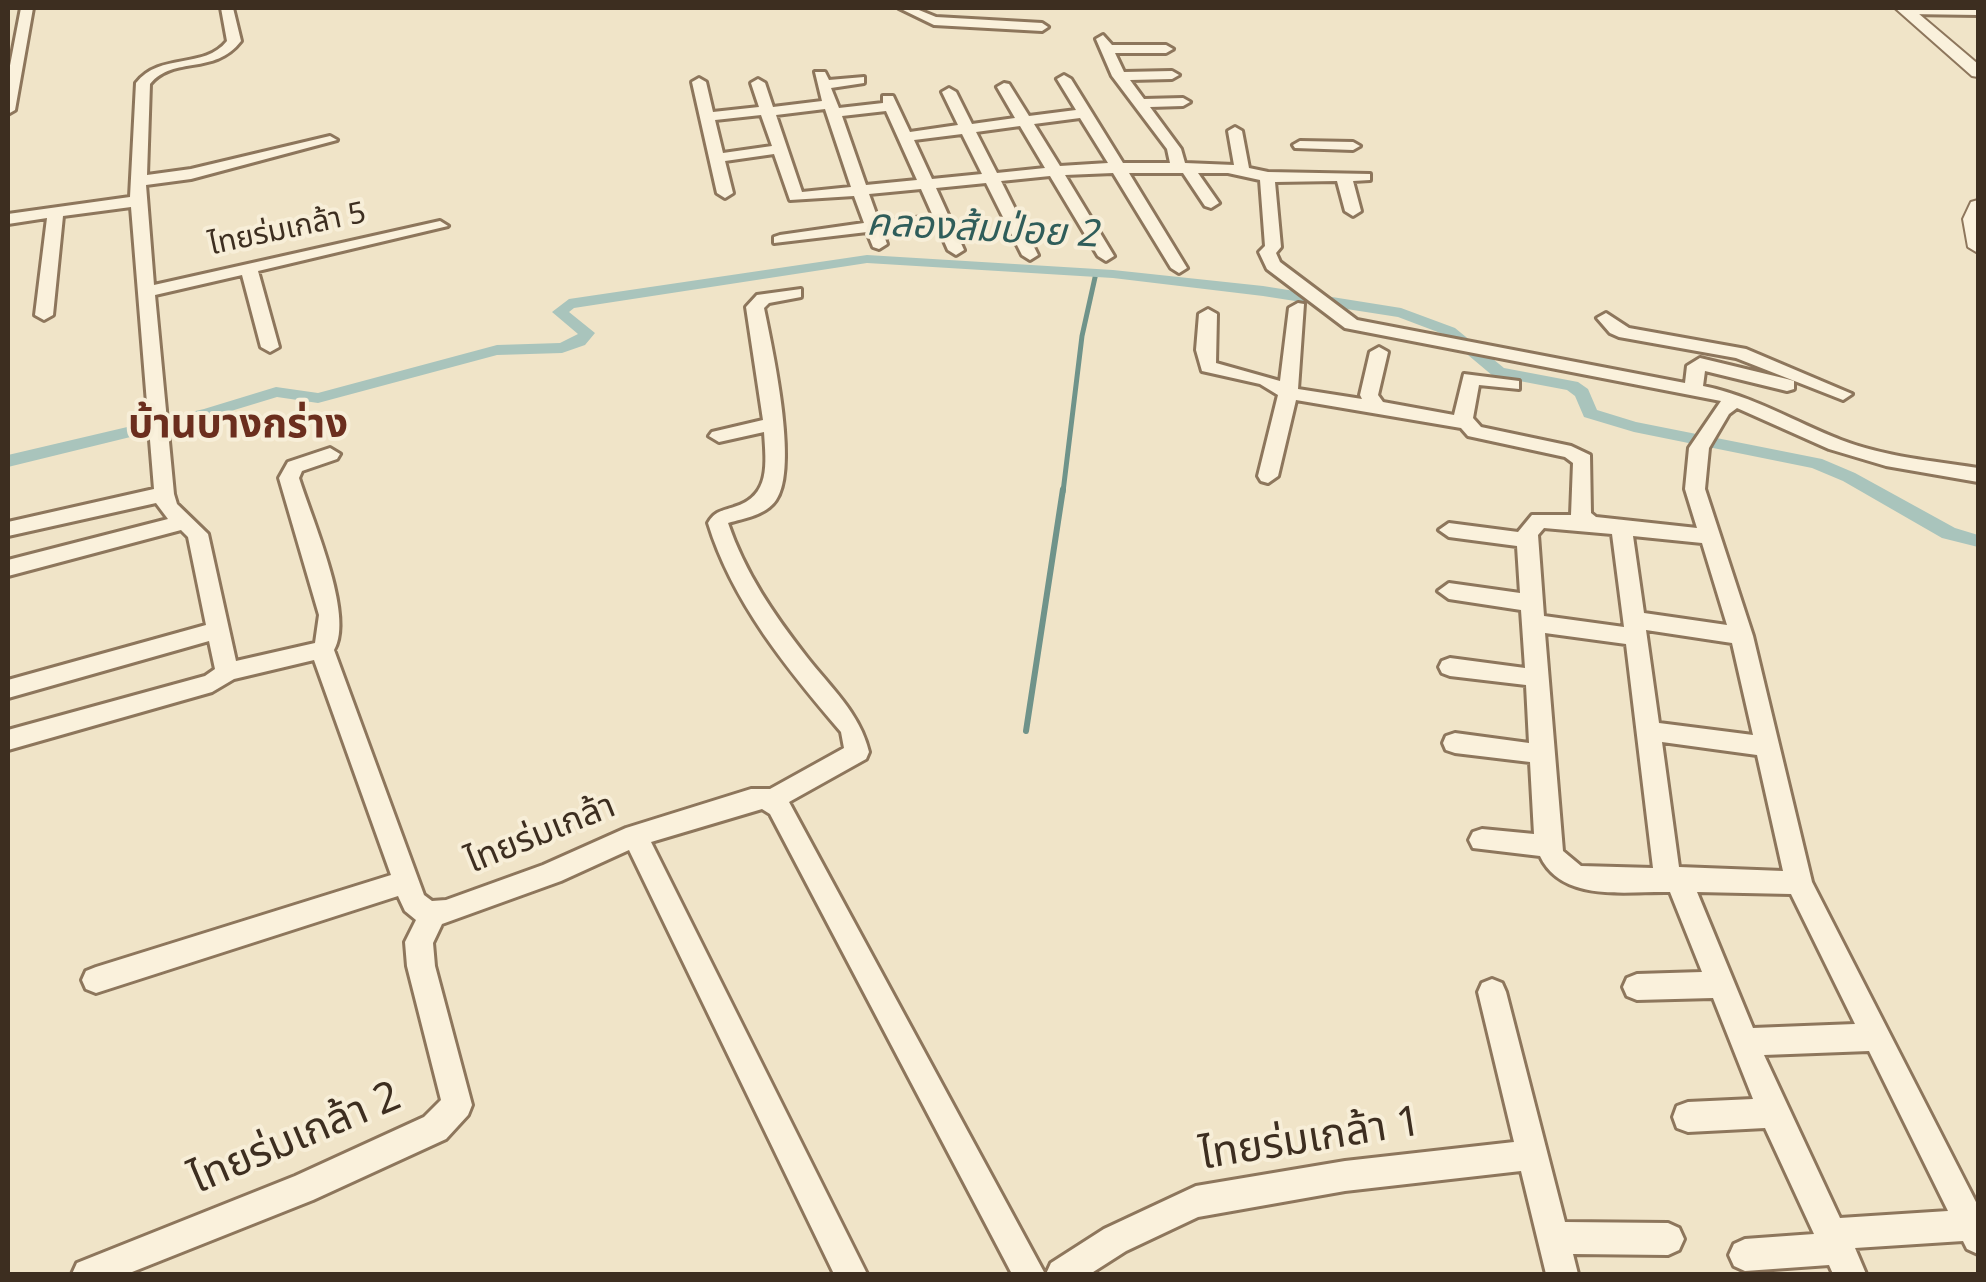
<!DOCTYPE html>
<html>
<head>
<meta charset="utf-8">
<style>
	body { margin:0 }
	#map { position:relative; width:1986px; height:1282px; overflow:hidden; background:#f0e4c8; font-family:Georgia,serif }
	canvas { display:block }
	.frame { position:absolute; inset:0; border:10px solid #3d2e20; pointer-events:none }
</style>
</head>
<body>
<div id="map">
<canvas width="1986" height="1282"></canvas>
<div class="frame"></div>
</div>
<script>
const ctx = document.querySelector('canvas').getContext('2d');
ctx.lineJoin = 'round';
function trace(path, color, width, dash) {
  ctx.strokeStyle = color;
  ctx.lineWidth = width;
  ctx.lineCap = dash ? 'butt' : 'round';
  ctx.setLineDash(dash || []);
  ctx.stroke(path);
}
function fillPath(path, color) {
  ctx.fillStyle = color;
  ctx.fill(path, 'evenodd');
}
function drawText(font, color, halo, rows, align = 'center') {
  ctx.font = font + ' Georgia,"Noto Sans Thai",serif';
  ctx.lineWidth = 8;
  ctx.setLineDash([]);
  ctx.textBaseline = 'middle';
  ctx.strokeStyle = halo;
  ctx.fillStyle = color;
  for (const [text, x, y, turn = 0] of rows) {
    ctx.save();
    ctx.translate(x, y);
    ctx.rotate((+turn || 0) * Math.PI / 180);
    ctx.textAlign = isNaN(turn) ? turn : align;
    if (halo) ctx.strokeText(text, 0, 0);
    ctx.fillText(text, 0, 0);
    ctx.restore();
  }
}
trace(new Path2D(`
	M1063 492 1082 336 1096 273`), '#6f938a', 5);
trace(new Path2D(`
	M1026 731 1063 489`), '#6f938a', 6);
fillPath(new Path2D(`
	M867 255 1113 270 1263 286 1401 308 1455 328 1504 368 1578 382 1588 389 1597 410 1636 422 1822 459 1855 473 1955 528 1978 535V547L1942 538 1843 481 1812 468 1634 432 1584 417 1575 396 1567 390 1493 376 1443 334 1398 317 1263 296 1113 278 867 263 574 308 569 312 595 333 585 345 562 353 497 355 318 403 277 397 208 418 8 467V455L204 409 276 387 318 393 497 345 560 343 578 334 552 312 569 299Z`), '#a9c4bc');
const minor = new Path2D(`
	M21 8H33L15 110 8 114V76Z
	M221 8H233L241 41C214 76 174 55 150 84L147 175 191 169 330 136 337 140 191 179 146 185 154 285 440 221 448 226 258 271 279 347 270 352 261 347 242 275 155 295 174 494 177 504 208 534 236 661 315 643 319 615 279 478 288 462 330 448 340 454 337 459 302 471 299 478C311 517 355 616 334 650L424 895 432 901 446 900 543 865 626 828 751 789H770L844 748 841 732C788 670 732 602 708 523 715 511 722 511 734 507 771 496 766 464 764 432L719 442 709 436 712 432 763 420 746 307 757 295 801 289V297L769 303 764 308C772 347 799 468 776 500 766 515 745 518 728 523 745 573 774 615 806 656 830 687 860 713 869 752L866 759 789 802 1045 1274H1012L770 814 762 809 651 842 867 1274H834L629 850 561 881 442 924 433 943 435 966 472 1105 468 1115 446 1139 313 1200 127 1274H72L77 1263 295 1176 424 1117 441 1100 407 966 405 942 416 920 405 911 398 896 96 993 86 989 82 980 86 971 96 967 391 875 314 660 234 679 212 692 8 750V730L205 676 215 669 209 641 8 698V680L206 625 188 537 181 530 8 576V560L168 519 156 503 8 536V522L154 489 131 207 63 216 53 315 44 320 35 315 47 218 8 224V214L130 197 136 83C160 52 204 70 227 41Z
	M899 8H914L936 17 1042 23 1048 27 1042 31 934 25Z
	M1902 8H1978V15L1907 14 1903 13Z
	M1103 35 1112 45H1166L1173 49 1166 53H1115L1124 72 1172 71 1179 75 1172 79 1130 80 1144 99 1183 98 1190 102 1183 106 1150 107 1181 149 1185 163 1234 165 1228 131 1235 127 1242 131 1249 168 1268 172 1370 174V180L1353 181 1361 211 1353 216 1345 211 1337 181 1275 182 1281 247 1276 253 1280 262 1357 320 1685 383 1687 366 1700 358 1787 379 1794 381V389L1787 391 1705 371 1703 386C1753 396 1795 422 1841 440 1885 457 1933 461 1978 468V482L1886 466 1829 449 1737 408 1729 414 1709 448 1705 489 1753 636 1812 882 1978 1206V1254L1967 1249 1963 1241 1855 1248 1866 1274H1833L1829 1265 1745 1271 1734 1266 1729 1255 1734 1244 1745 1239 1814 1234 1765 1128 1688 1132 1677 1128 1673 1117 1677 1106 1688 1102 1753 1099 1713 998 1637 1000 1627 996 1623 987 1627 978 1637 974 1702 972 1670 892C1626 891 1562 903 1540 856L1473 848 1469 840 1473 832 1482 829 1534 834 1530 762 1455 753 1446 750 1443 743 1446 736 1455 733 1529 743 1526 685 1450 676 1442 673 1439 667 1442 661 1450 658 1525 668 1521 610 1449 599 1438 591 1449 583 1520 593 1517 546 1449 537 1439 530 1449 523 1518 532 1532 515H1571L1573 463 1565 457 1468 436 1461 428 1296 400 1278 476 1268 483 1261 481 1258 476 1278 395 1260 384 1202 371 1196 350 1199 314 1208 309 1217 314 1216 363 1280 381 1289 308 1298 303 1304 304 1298 389 1362 399 1360 395 1370 352 1379 347 1388 352 1378 395 1383 402 1454 415 1464 374 1519 381V389L1479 385 1473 418 1481 427 1571 446 1590 455 1591 513 1596 517 1697 528 1685 489 1689 448 1721 401 1345 328 1267 269 1259 252 1265 246 1260 180 1228 173H1198L1219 203 1211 208 1205 206 1183 173H1129L1187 268 1179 273 1171 268 1113 173 1065 175 1114 256 1106 261 1098 256 1050 176 1001 181 1038 255 1030 260 1022 255 986 183 936 188 964 250 956 255 948 250 937 225 883 233 887 244 879 249 873 247 867 232 774 243V237L780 235 864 223 854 196 790 200 774 154 725 161 733 193 725 198 717 193 692 82 699 78 706 82 713 112 759 107 751 83 758 79 765 83 773 107 822 101 815 72H825L829 80 864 77V83L831 88 839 108 883 103V96H893L910 132 958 125 942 92 949 88 956 92 972 124 1015 118 997 87 1004 83 1009 84 1029 116 1076 110 1057 79 1064 75 1071 79 1123 163H1170L1167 149 1112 76 1096 39ZM825 109 851 187 802 192 776 115ZM886 111 917 180 866 185 842 116ZM761 115 772 146 723 153 715 120ZM1080 118 1108 163 1060 166 1034 124ZM1020 126 1045 168 997 173 976 132ZM962 134 982 174 932 179 914 140ZM921 189 933 216 879 222 869 194ZM1544 528 1612 534 1624 627 1544 616 1538 535ZM1633 536 1702 543 1727 625 1644 613ZM1646 630 1732 643 1753 735 1659 723ZM1545 633 1626 644 1653 868 1581 866 1563 851ZM1662 742 1757 755 1783 871 1679 867ZM1697 892 1791 894 1855 1024 1753 1028ZM1869 1051 1948 1211 1840 1218 1764 1055Z
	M1300 141 1353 142 1360 146 1353 150 1295 148 1293 145Z
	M1606 313 1629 328 1746 349 1852 394 1843 400 1736 358 1619 337 1610 333 1597 318Z
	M1492 979 1502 983 1506 992 1565 1222 1668 1223 1679 1228 1684 1239 1679 1250 1668 1255 1573 1254 1578 1274H1546L1521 1171 1345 1191 1198 1217 1126 1251 1090 1274H1046L1051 1263 1104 1229 1196 1186 1345 1161 1514 1142 1478 992 1482 983Z`);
const tertiary = new Path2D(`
	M1895 8H1912L1978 64V77L1972 76Z
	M1978 200V253L1968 247 1963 219 1971 202Z`);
trace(minor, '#8d765c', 6);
trace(tertiary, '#8d765c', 4);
fillPath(minor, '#faf1dc');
fillPath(tertiary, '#faf1dc');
drawText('30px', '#3d2e20', '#f7eed8', [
	["ไทยร่มเกล้า 5",288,232,-12]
]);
drawText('35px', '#3d2e20', '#f7eed8', [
	["ไทยร่มเกล้า",542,837,-22]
]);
drawText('italic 38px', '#2f5d5a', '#f7eed8', [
	["คลองส้มป่อย 2",982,233,3]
]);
drawText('bold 40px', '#6b2e1e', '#f7eed8', [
	["บ้านบางกร่าง",238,429]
]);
drawText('42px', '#3d2e20', '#f7eed8', [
	["ไทยร่มเกล้า 2",297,1142,-23],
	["ไทยร่มเกล้า 1",1311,1143,-9]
]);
</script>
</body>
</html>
